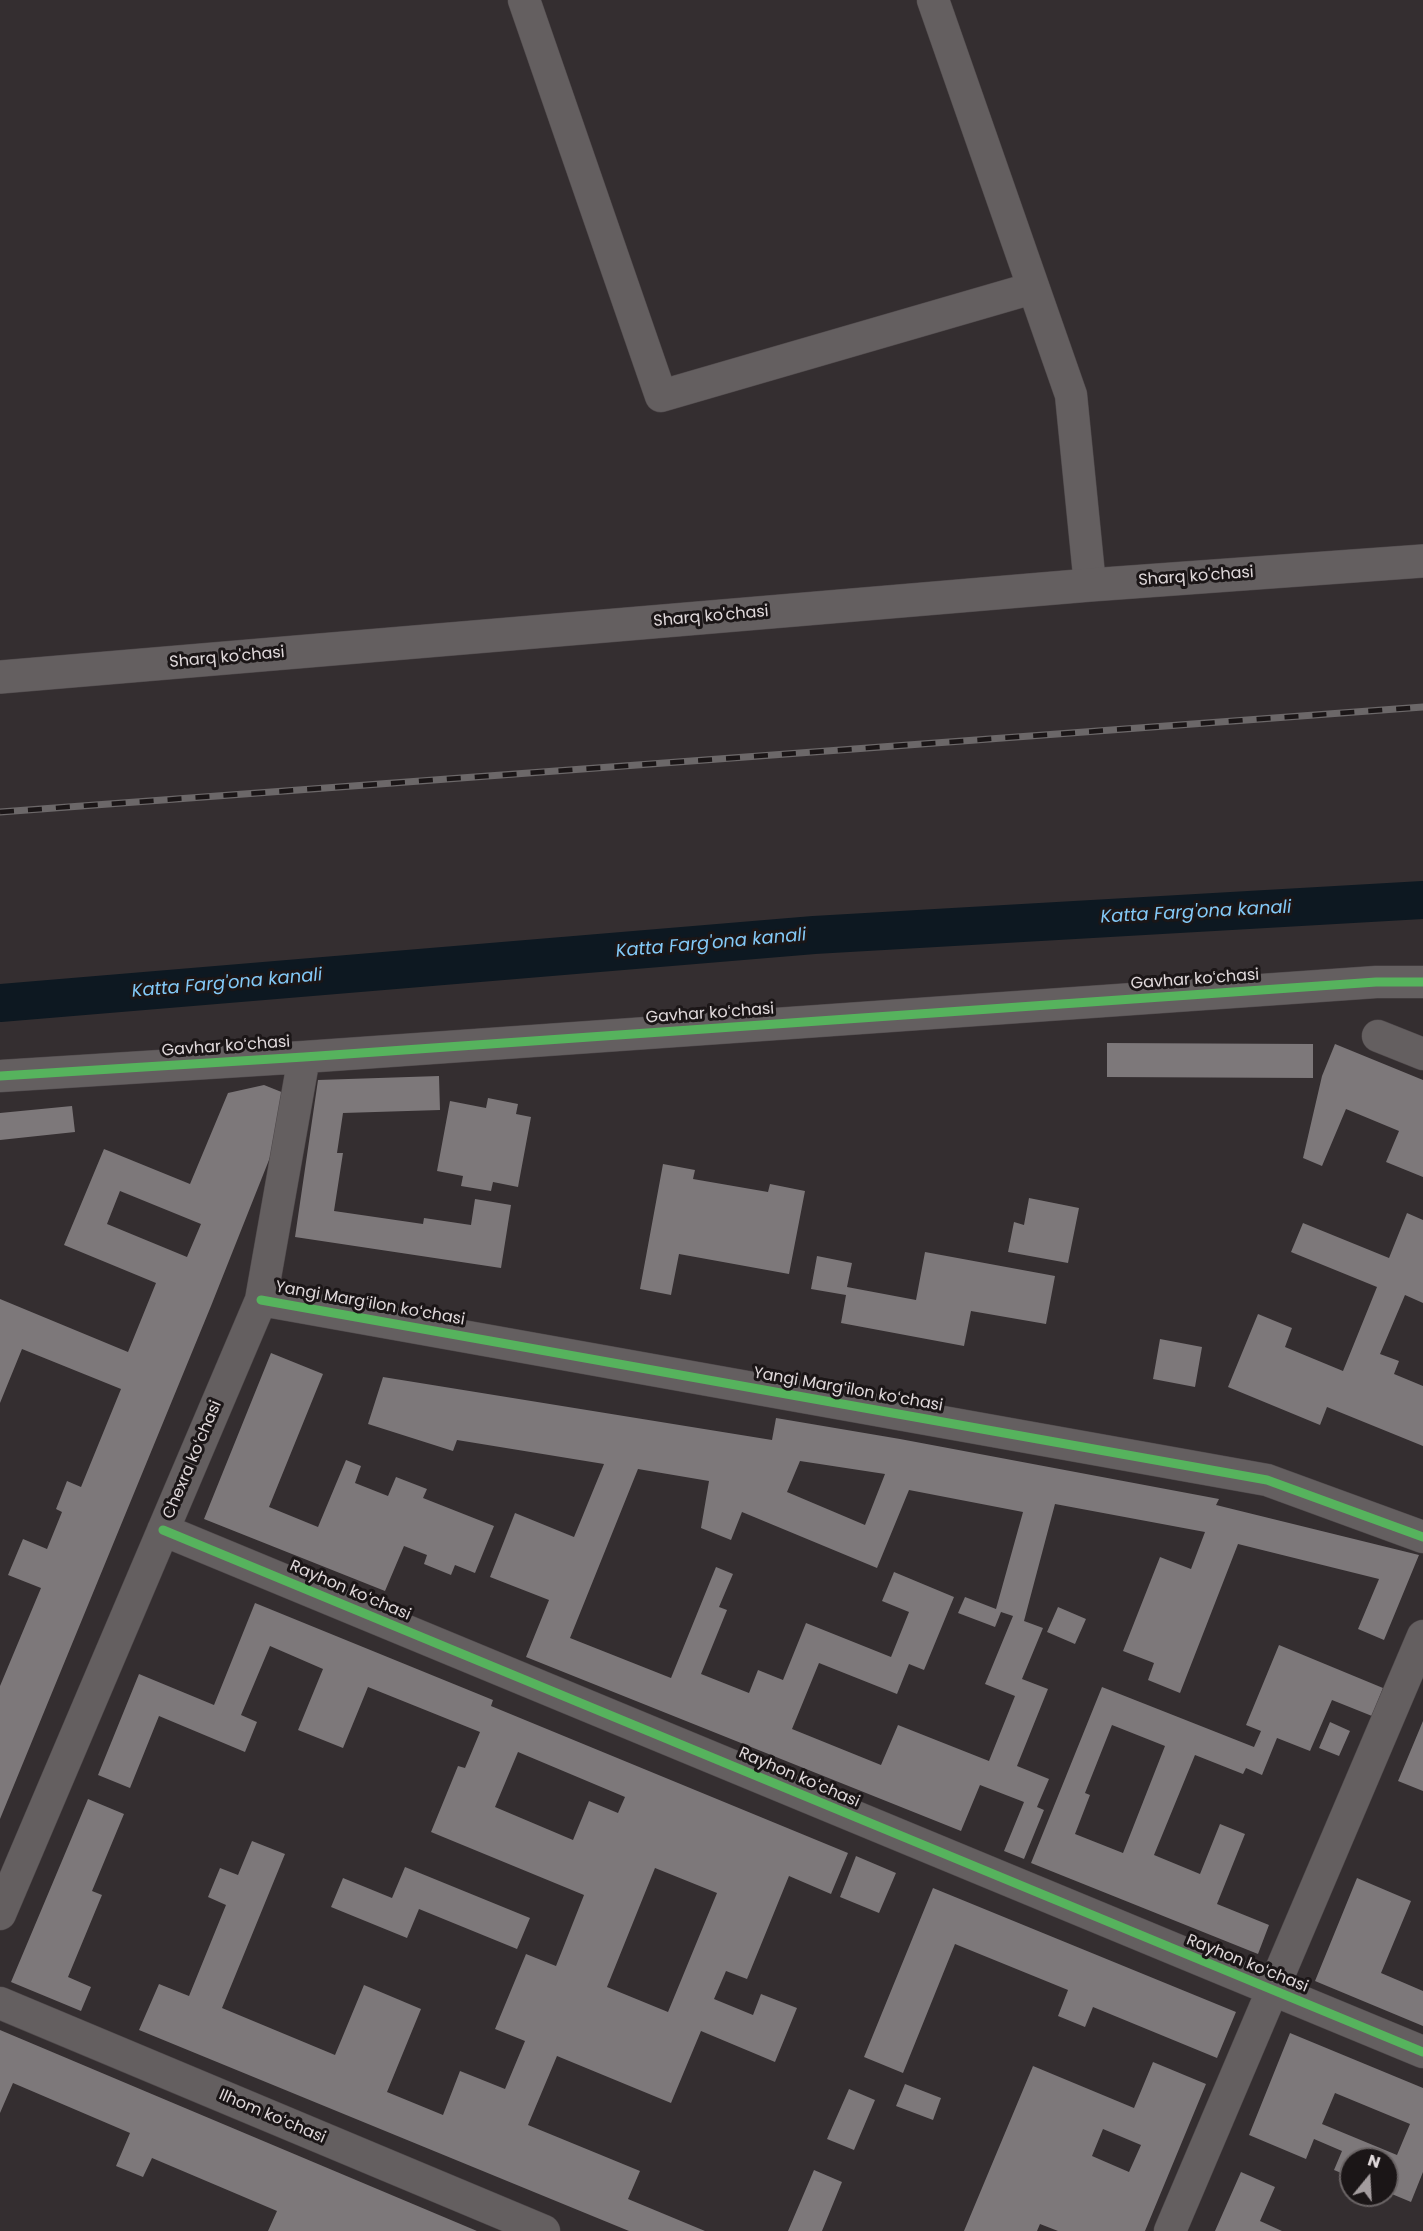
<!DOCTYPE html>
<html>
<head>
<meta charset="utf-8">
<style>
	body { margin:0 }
	#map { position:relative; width:1423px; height:2231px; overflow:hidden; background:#342e30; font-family:Poppins,sans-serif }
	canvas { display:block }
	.north { position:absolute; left:1339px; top:2147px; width:60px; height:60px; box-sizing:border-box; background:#1b1617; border:2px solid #6a6465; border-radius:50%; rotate:18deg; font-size:16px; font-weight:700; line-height:24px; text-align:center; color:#e0d9db }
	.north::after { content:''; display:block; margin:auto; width:21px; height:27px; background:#a49d9f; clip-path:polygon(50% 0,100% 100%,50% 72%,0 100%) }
</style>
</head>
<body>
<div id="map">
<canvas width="1423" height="2231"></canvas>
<div class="north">N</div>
</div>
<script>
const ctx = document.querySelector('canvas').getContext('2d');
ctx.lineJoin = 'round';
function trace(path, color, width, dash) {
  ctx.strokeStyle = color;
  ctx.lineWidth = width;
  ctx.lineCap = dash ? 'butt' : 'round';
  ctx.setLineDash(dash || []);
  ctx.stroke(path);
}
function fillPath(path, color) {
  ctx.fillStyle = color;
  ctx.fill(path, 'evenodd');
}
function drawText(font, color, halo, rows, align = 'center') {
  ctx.font = font + ' Poppins,sans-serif';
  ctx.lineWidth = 6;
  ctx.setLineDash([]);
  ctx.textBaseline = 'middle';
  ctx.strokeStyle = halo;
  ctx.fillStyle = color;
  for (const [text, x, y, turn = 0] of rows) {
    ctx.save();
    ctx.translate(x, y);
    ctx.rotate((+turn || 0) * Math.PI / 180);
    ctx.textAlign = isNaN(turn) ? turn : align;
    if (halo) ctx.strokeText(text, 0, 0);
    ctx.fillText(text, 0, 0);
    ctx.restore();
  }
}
trace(new Path2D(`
	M0 1003 814 935 1423 900`), '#0d1821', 38);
fillPath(new Path2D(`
	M1107 1043 1313 1044V1078L1107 1077Z
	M1335 1044 1423 1080V1177L1386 1162 1399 1131 1346 1109 1322 1166 1303 1158 1322 1076Z
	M439 1076 440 1110 343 1113 337 1153H343L334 1211 423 1224 424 1218 471 1225 475 1199 511 1205 501 1268 295 1237 318 1080Z
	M264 1085 294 1097 211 1306 0 1819V1686L41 1588 8 1575 23 1539 47 1549 62 1512 56 1509 67 1481 81 1487 121 1389 22 1349 0 1403V1299L128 1352 156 1283 64 1245 104 1149 190 1184 228 1093ZM120 1191 201 1224 187 1257 107 1224Z
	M488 1098 518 1104 516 1114 531 1117 518 1187 493 1182 491 1191 461 1186 463 1176 437 1171 450 1101 486 1108Z
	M72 1106 75 1132 0 1140V1113Z
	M663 1164 695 1170 693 1179 768 1192 770 1184 805 1191 789 1274 679 1254 671 1295 640 1289Z
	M1029 1198 1079 1208 1068 1263 1008 1252 1014 1222 1024 1225Z
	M1407 1213 1423 1220V1303L1405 1295 1380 1354 1399 1361 1394 1374 1423 1386V1446L1327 1407 1320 1425 1228 1387 1258 1314 1292 1328 1285 1347 1343 1371 1377 1287 1291 1252 1303 1223 1389 1258Z
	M925 1252 1055 1276 1046 1324 971 1311 964 1346 841 1323 846 1295 811 1289 817 1256 852 1263 847 1287 916 1300Z
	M1160 1339 1202 1347 1195 1387 1153 1379Z
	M271 1353 323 1374 269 1507 318 1527 346 1460 361 1466 355 1483 388 1496 396 1477 427 1489 423 1498 494 1526 475 1573 455 1565 451 1575 424 1564 427 1555 404 1546 385 1591 204 1519Z
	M383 1377 772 1440 776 1418 900 1439 1219 1499 1216 1505 1419 1555 1384 1640 1358 1629 1379 1579 1238 1544 1180 1693 1148 1680 1154 1663 1123 1651 1160 1557 1191 1569 1205 1532 1055 1504 1024 1621 1043 1628 1022 1679 1048 1689 1017 1766 1049 1779 1037 1807 1044 1810 1024 1859 1004 1851 1024 1802 980 1785 961 1831 526 1657 549 1600 490 1577 515 1513 574 1537 604 1464 457 1440 453 1451 368 1424ZM800 1461 885 1474 865 1525 787 1492ZM638 1469 709 1481 701 1528 731 1540 742 1512 877 1568 909 1490 1023 1512 996 1609 965 1597 958 1613 995 1627 1001 1612 1013 1616 985 1684 1015 1696 989 1761 898 1725 881 1765 792 1729 819 1663 897 1694 909 1664 924 1670 954 1597 894 1572 882 1601 909 1612 891 1657 806 1623 783 1680 758 1670 749 1693 701 1674 727 1610 719 1607 733 1574 716 1567 671 1678 570 1638Z
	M255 1603 493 1700 491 1706 848 1853 831 1894 789 1876 747 1979 726 1971 714 1999 753 2015 761 1994 797 2008 775 2062 701 2031 671 2103 557 2056 528 2125 640 2171 628 2199 705 2231H629L139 2030 159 1984 189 1996 226 1905 208 1897 220 1868 238 1875 252 1841 285 1854 222 2008 335 2055 364 1985 421 2009 387 2092 443 2115 460 2071 505 2089 525 2041 495 2029 526 1954 556 1966 584 1895 431 1832 458 1766 465 1768 480 1732 368 1687 343 1748 298 1730 323 1669 270 1646 241 1715 257 1722 245 1752 159 1716 130 1788 98 1775 139 1674 214 1705ZM518 1752 625 1797 618 1813 589 1801 573 1840 495 1807ZM655 1868 717 1893 668 2012 607 1987Z
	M1058 1607 1086 1619 1075 1644 1047 1632Z
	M1279 1645 1383 1688 1372 1716 1332 1700 1310 1751 1277 1738 1262 1775 1246 1768 1243 1774 1195 1755 1154 1855 1200 1874 1220 1824 1245 1834 1217 1904 1269 1925 1258 1954 1031 1863 1102 1687 1254 1747 1261 1731 1246 1725ZM1112 1725 1165 1746 1123 1853 1075 1834 1090 1795 1085 1793Z
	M1423 1721V1791L1398 1781Z
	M1330 1722 1350 1731 1339 1756 1319 1748Z
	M88 1799 124 1814 92 1891 102 1895 68 1977 91 1987 81 2011 11 1982Z
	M856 1856 896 1873 879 1913 840 1897Z
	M405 1867 530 1918 517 1949 419 1909 407 1938 331 1907 343 1878 392 1898Z
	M1357 1878 1411 1901 1381 1973 1423 1991V2026L1315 1981Z
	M933 1888 1236 2012 1217 2058 1093 2007 1085 2027 1058 2016 1068 1990 955 1944 903 2073 864 2057Z
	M0 2030 147 2092 477 2231H268L277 2211 152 2158 143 2177 116 2166 130 2133 13 2083 0 2113Z
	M1290 2033 1423 2088V2172L1411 2202 1387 2192V2159H1351V2177L1334 2170 1342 2151 1314 2139 1306 2159 1249 2135ZM1335 2093 1410 2124 1397 2155 1322 2124Z
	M1153 2062 1206 2084 1145 2231H1058L1040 2224 1037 2231H964L1033 2066 1134 2108ZM1103 2129 1141 2145 1129 2172 1092 2156Z
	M905 2084 941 2098 933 2120 896 2106Z
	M849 2089 875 2100 854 2150 827 2139Z
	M814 2170 842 2182 822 2231H788Z
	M1241 2172 1275 2187 1260 2221 1282 2231H1215Z`), '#7d787a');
const minor = new Path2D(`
	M524 0 661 396 1033 288
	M933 0 1071 395 1090 585
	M1378 1036 1423 1054
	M0 1076 304 1057 1376 982H1423
	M261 1300 1267 1480 1423 1537
	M163 1530 1423 2052
	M0 1914 261 1300 304 1057
	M0 2003 544 2231
	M1170 2231 1423 1636`);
const secondary = new Path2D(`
	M0 677 1090 585 1423 561`);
trace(minor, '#4f494b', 33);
trace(secondary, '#4f494b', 34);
trace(minor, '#645f60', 32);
trace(secondary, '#645f60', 33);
const rail = new Path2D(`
	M0 812 1423 707`);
trace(rail, '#6c6869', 7);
trace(rail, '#1b1617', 4.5, [14]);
trace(new Path2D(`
	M0 1076 304 1057 1376 982H1423
	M261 1300 1267 1480 1423 1537
	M163 1530 1423 2052`), '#56b35d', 9);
drawText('16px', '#e0d9db', '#1b1617', [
	["Sharq ko'chasi",1196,577,-4],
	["Sharq ko'chasi",711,617,-5],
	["Sharq ko'chasi",227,658,-5],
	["Gavhar koʻchasi",1195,980,-4],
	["Gavhar koʻchasi",710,1014,-4],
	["Gavhar koʻchasi",226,1047,-4],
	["Yangi Margʻilon koʻchasi",370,1304,10],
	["Yangi Margʻilon koʻchasi",848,1390,10],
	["Chexra koʻchasi",193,1460,-67],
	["Rayhon koʻchasi",350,1591,23],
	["Rayhon koʻchasi",799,1778,23],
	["Rayhon koʻchasi",1247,1964,22],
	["Ilhom koʻchasi",272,2117,23]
]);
drawText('italic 18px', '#83c9f7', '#1b1617', [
	["Katta Farg'ona kanali",1196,913,-3],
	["Katta Farg'ona kanali",711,944,-5],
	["Katta Farg'ona kanali",227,984,-5]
]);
</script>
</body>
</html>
